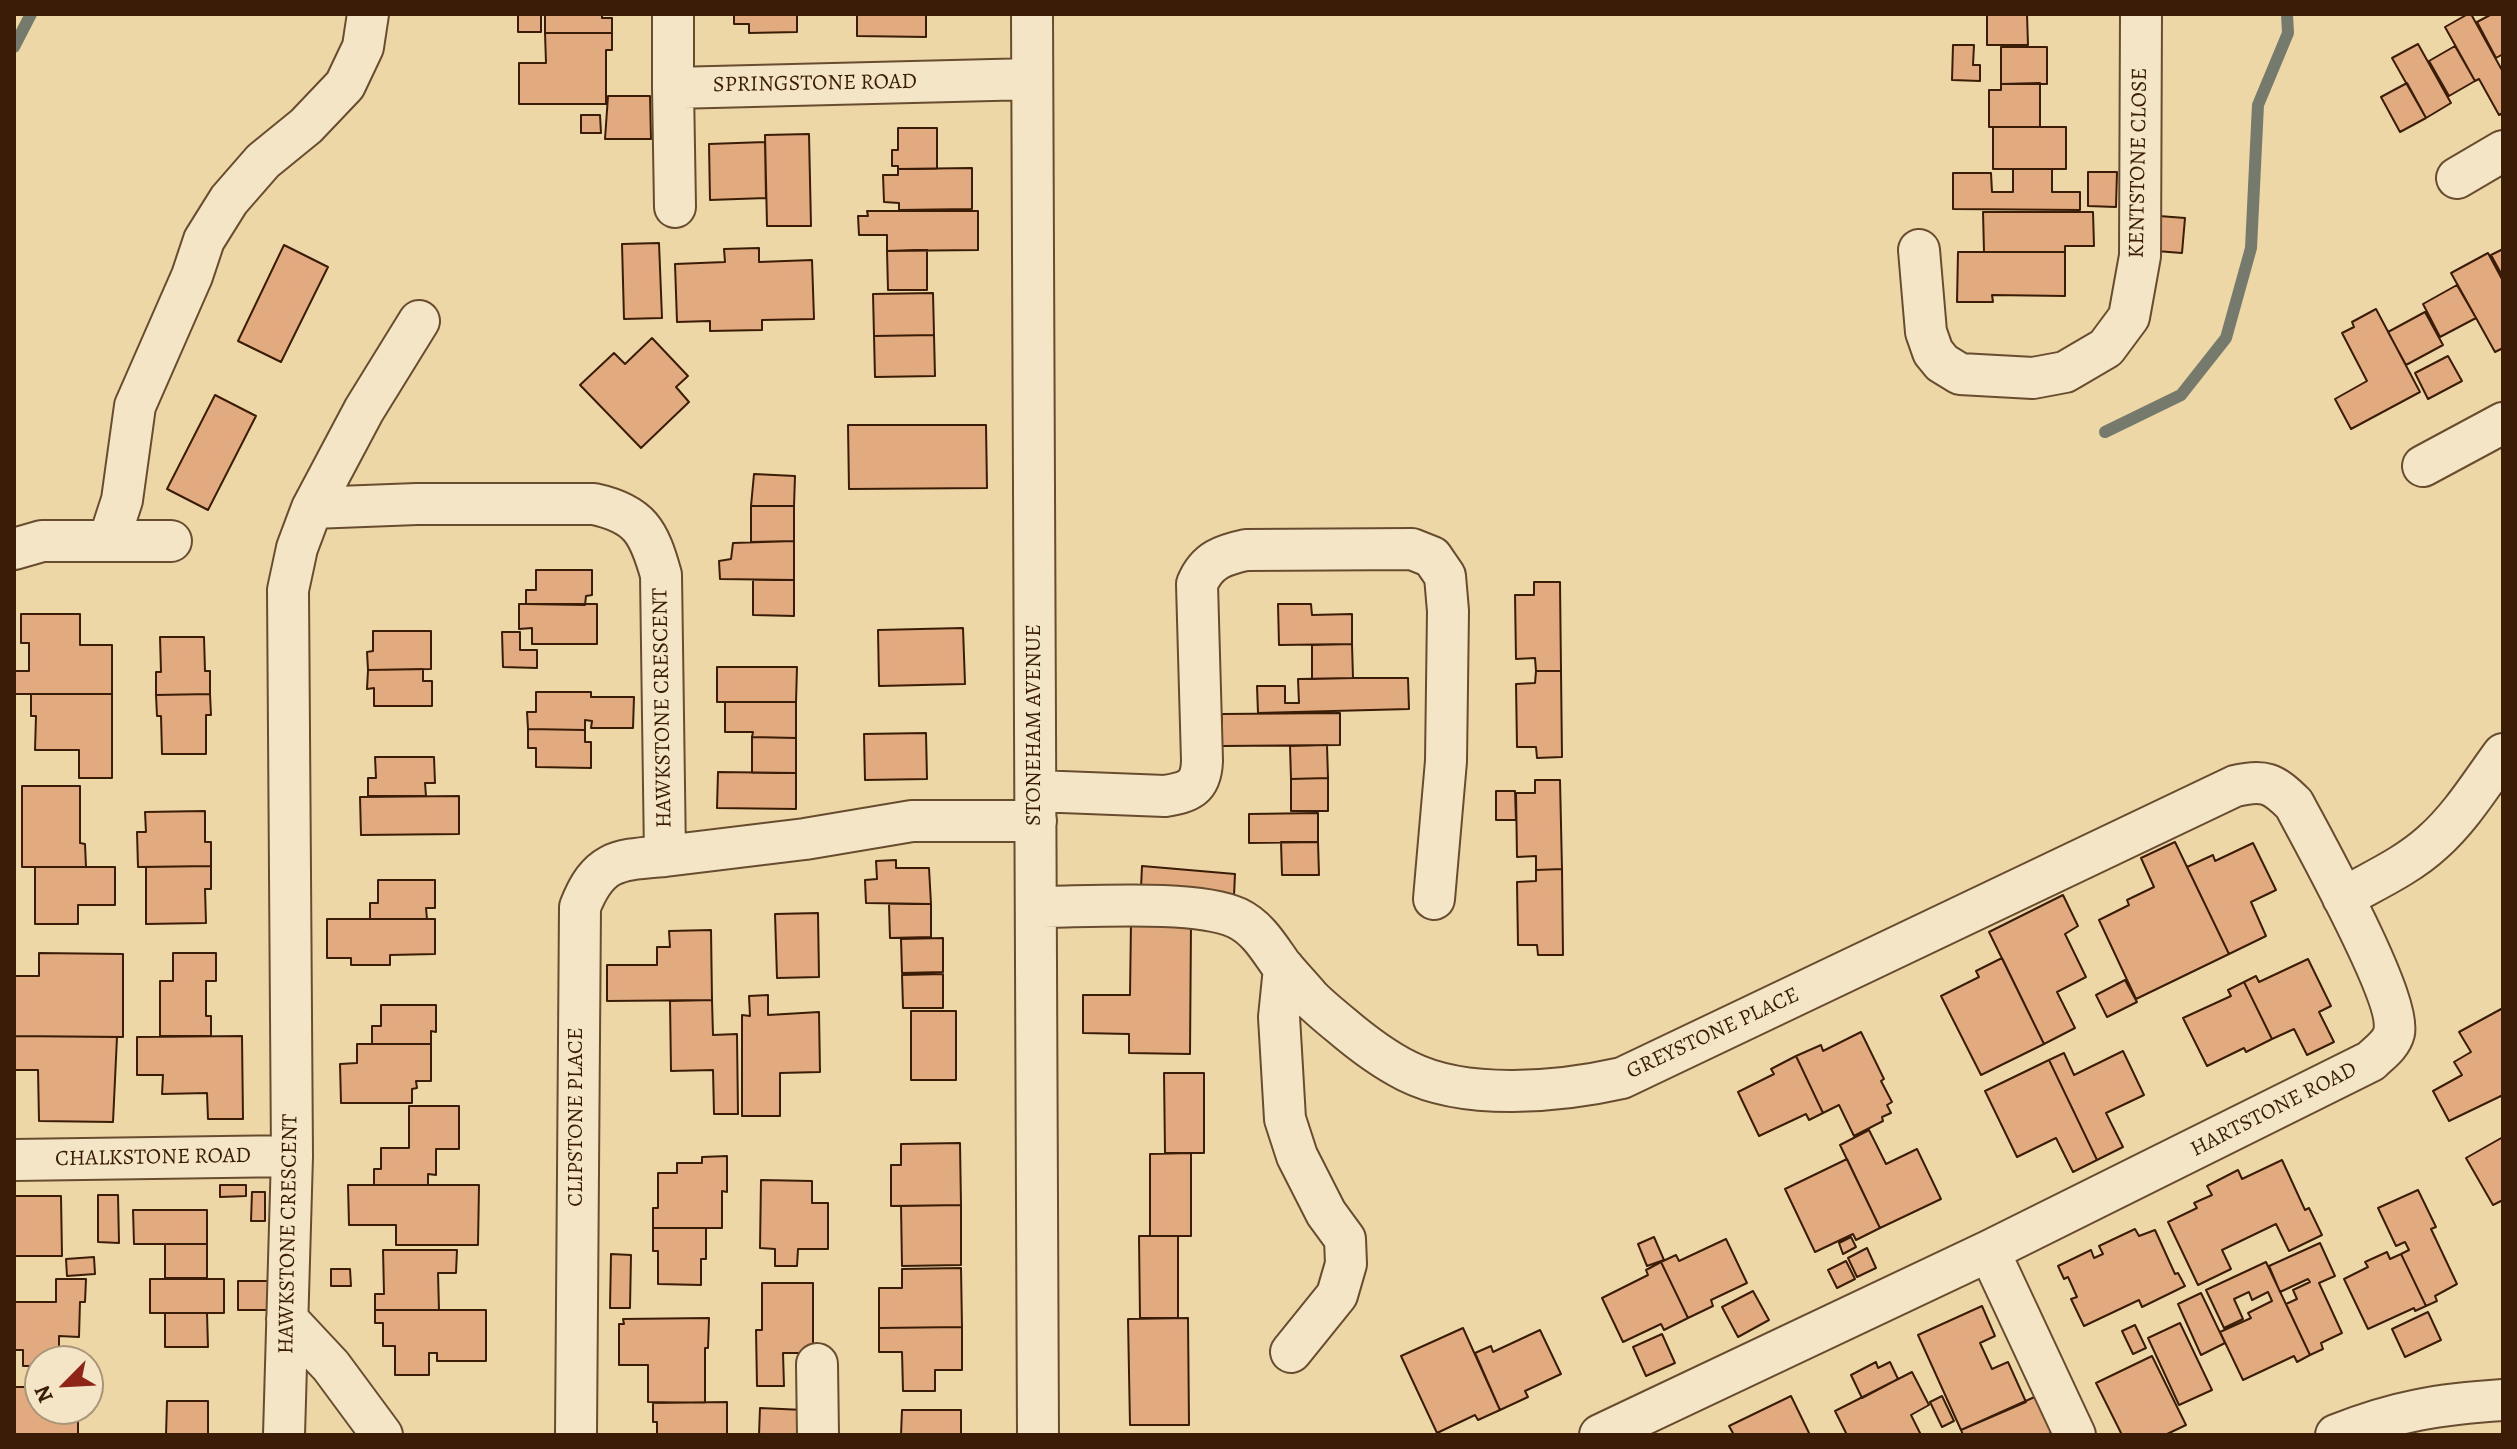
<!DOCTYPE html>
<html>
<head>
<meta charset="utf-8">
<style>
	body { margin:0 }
	#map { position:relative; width:2517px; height:1449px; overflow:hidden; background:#eed7a7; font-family:Alegreya,serif }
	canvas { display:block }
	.frame { position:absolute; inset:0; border:16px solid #3b1d07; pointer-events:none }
	.north { position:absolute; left:24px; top:1345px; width:80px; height:80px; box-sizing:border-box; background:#f4e5c6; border:2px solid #aa957a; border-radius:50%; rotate:246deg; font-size:22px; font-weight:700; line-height:32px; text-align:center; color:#3b1d07 }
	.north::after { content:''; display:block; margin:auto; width:28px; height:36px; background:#8f2418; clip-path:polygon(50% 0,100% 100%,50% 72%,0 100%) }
</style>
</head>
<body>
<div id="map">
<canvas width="2517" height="1449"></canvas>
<div class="frame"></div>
<div class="north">N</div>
</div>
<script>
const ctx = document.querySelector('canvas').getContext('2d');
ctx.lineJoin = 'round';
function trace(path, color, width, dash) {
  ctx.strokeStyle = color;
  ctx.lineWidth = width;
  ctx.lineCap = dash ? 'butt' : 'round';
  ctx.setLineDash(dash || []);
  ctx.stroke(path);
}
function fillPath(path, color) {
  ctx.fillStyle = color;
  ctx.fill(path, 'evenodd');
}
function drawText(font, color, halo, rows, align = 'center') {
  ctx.font = font + ' Alegreya,serif';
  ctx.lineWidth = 6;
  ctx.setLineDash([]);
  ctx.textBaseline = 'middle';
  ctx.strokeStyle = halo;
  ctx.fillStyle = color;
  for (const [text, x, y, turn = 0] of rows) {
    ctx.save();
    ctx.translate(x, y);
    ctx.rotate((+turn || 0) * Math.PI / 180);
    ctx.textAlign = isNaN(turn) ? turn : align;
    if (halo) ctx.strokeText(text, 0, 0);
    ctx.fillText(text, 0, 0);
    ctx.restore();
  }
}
trace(new Path2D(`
	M14 47 31 14
	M2105 432 2181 395 2226 338 2251 248 2258 105 2288 33 2287 14`), '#757a6c', 12);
const building = new Path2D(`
	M518 14H541V32H518Z
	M545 14H602V18H612V33H545Z
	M734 14H797V32L749 33V24H734Z
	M857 14H926V37L857 36Z
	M1987 14H2027L2028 45H1987Z
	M2468 14H2471L2503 72V113L2499 115 2479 79 2475 81 2445 27Z
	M2492 14H2503V54L2496 58 2477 22Z
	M545 33H612V50H606V104H519V63H546Z
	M2418 44 2451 103 2426 118 2392 58Z
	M1953 45H1974L1973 65H1980V81L1952 80Z
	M2455 46 2475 81 2449 96 2429 61Z
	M2001 47H2047V84H2001Z
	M2040 83V127H1989V90H2001V84Z
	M2407 83 2426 118 2400 132 2381 97Z
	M608 96H650L651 139H605Z
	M581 115H600L601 133H581Z
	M1993 127H2066V169H1993Z
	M898 128H937V169H898V166H892V150H898Z
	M809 134 811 226H767L765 135Z
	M765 142 766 198 710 200 709 144Z
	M972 168V209L899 210V203L884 202 883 175H898V169Z
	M2013 169H2052V192H2080V210L1953 209V173H1991L1992 192H2013Z
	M2088 172H2117L2116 207 2088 206Z
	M867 211H978V250L887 251V235H859L858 216H868Z
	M1983 212H2093L2094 246H2065V252H1984Z
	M2159 216 2185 218 2182 253 2156 251Z
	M659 243 662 318 624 319 622 244Z
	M284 245 328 267 281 362 238 341Z
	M759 248V262L812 260 814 319 762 320V330L710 331V321L677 322 675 264 725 262 724 249Z
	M2503 249V277L2491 255Z
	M927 250V290H888L887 251Z
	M1958 252H2065V296L1992 295 1993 302H1957Z
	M2488 253 2503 281V348L2495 352 2451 273Z
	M2457 285 2476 318 2440 337 2423 304Z
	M933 293 934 335 874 336 873 294Z
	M2376 309 2420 392 2351 429 2335 399 2367 381 2342 333 2354 327 2352 322Z
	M2425 312 2443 345 2406 365 2388 332Z
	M934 335 935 376 875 377 874 336Z
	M652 338 688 376 676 387 689 402 641 448 580 385 614 353 625 364Z
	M2448 356 2462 381 2428 399 2415 373Z
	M215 395 256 416 208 510 167 489Z
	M848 425H986L987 488 849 489Z
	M754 474 795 476 794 506H751Z
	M751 506H794V541L751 542Z
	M794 541V580L720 579 719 561 731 559 733 543Z
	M536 570H592V595L586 596 585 605 526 604V590H536Z
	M753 580H794V616L753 615Z
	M1534 582H1560L1561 671H1536L1535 658 1516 659 1515 595H1534Z
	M519 604H597V644H532V628L519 629Z
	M1278 604H1311L1312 615 1352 614V644L1279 645Z
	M21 614H80V645H112V694H14V671H29V643H21Z
	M963 628 965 684 879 686 878 630Z
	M373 631H431V669L368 670 367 652 373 651Z
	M502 632H520V650H537V668L503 667Z
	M160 637H204L205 671H210V694L156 695V672H161Z
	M1352 644 1353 678 1312 679V645Z
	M717 667H797L796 702H717Z
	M423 669V681H432V706H374V688L367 689 368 670Z
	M1536 671H1561L1562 757 1537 758 1536 747H1517L1516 684 1535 683Z
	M1353 678H1408L1409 709 1258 713 1257 686H1285V703H1299L1298 679Z
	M536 692H591V697H634L633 728H591L592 721 585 720V730L528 729 527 712H536Z
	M31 694H112V778H79V750H35L36 716H31Z
	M210 694 211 715H206V754H162L161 716H157L156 695Z
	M725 702H796V738L752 737 753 732H725Z
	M1340 713V745L1222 746V714Z
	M528 729 585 730V742H591V768L536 767V748H528Z
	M926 733 927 779 865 780 864 734Z
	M752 737 796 738V773H752Z
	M1327 745 1328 778 1291 779 1290 746Z
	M375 757H434L435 783H425L426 796H368V778H376Z
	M718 772 796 773V809L717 808Z
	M1328 778V811H1291V779Z
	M1535 780H1560L1562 869 1536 870V856L1517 857 1516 793H1535Z
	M22 786H80V843L85 844 86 867H22Z
	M1496 791H1515L1516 820H1496Z
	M459 796V834L361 835 360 797Z
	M205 811V842H211V866L138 867 137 832H146L145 812Z
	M1318 813V842L1249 843V814Z
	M1281 842H1318L1319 875H1282Z
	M2175 842 2229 954 2136 999 2099 920 2129 905 2127 900 2154 887 2141 858Z
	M2253 843 2276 890 2251 902 2266 936 2229 954 2187 867 2213 855 2215 861Z
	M896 860V868H929L931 904 866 903 865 880 877 879 876 861Z
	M211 866V889H205L206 923 146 924V867Z
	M1142 866 1235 874 1234 896 1141 888Z
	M35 867H115V905H78V924H35Z
	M1562 869 1563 955H1538L1537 945H1518L1517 882 1536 881V870Z
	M378 880H435V908H426L427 919H370V903H378Z
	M2063 895 2078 926 2065 934 2086 977 2057 992 2075 1028 2044 1044 1989 932Z
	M889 904H931V937L890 938Z
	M818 913 819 977 777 978 775 914Z
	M327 919H435V954L390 955V965H351V958H327Z
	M1131 921 1191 922 1190 1054 1129 1053V1034L1083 1033V995H1130Z
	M711 930 712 1000 607 1001V965H657V947H670L669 931Z
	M943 938V972L902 973 901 939Z
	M39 953 123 954V1037L14 1036V976H39Z
	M173 953H216V981H206V1016H211V1036H160V981H173Z
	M2002 958 2044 1044 1981 1075 1941 996 1979 977 1976 971Z
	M2308 959 2331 1006 2319 1012 2334 1042 2307 1055 2294 1029 2272 1039 2244 982 2256 976 2259 982Z
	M943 974V1008H903L902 975Z
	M2125 980 2137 1002 2107 1017 2096 995Z
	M2244 982 2272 1039 2246 1052 2244 1048 2207 1066 2183 1018 2231 996 2228 990Z
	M768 995V1015L819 1012 820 1072 780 1073V1116H742V1015L750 1016 749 996Z
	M712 1000 713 1035 737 1034 738 1114H714L713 1070 671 1071 670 1001Z
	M381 1005H436V1032L431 1031V1044H372V1026H381Z
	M2503 1008V1095L2449 1121 2433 1091 2462 1075 2454 1062 2471 1052 2459 1032Z
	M911 1011H956V1080H911Z
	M1861 1032 1884 1079 1881 1081 1892 1102 1887 1105 1891 1113 1882 1117 1883 1121 1854 1136 1839 1105 1823 1113 1796 1056 1821 1045 1823 1051Z
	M14 1036 117 1037 113 1122 39 1121 38 1070H14Z
	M242 1036 243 1119H208L207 1093 162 1094 163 1075H137V1037Z
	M357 1044H431V1081H416L417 1088 412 1089V1103H341L340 1064 357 1063Z
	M2123 1051 2144 1095 2106 1113 2123 1147 2097 1160 2049 1060 2064 1053 2074 1075Z
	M1796 1056 1823 1113 1809 1120 1806 1114 1759 1136 1738 1092 1774 1074 1771 1069Z
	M2049 1060 2097 1160 2073 1172 2056 1138 2017 1157 1985 1091Z
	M1164 1073H1204V1153H1165Z
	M409 1106H459V1149H436V1175L428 1174V1185H374V1169H381V1148H409Z
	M1869 1130 1886 1164 1917 1149 1941 1199 1880 1228 1840 1145Z
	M2503 1137V1200L2493 1205 2466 1158Z
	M960 1143 961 1205 891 1206V1165H901V1144Z
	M1191 1153V1236H1150V1154Z
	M727 1156V1192L722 1191V1228H653V1208H658V1173H677V1163H702V1157Z
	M1847 1159 1880 1228 1856 1240 1853 1234 1815 1252 1785 1189Z
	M2282 1160 2305 1210 2309 1208 2322 1235 2289 1251 2276 1224 2222 1250 2231 1269 2198 1285 2168 1222 2197 1208 2194 1203 2212 1195 2207 1186 2238 1170 2242 1179Z
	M761 1180 812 1181V1203H828V1249H798L797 1266H775V1249L760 1248Z
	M220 1185H246V1196L220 1197Z
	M348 1185H479L478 1245H396V1225H349Z
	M2418 1190 2436 1227 2431 1229 2457 1284 2435 1296 2437 1301 2426 1306 2401 1254 2409 1250 2405 1242 2396 1246 2378 1208Z
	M252 1192H265V1221H251Z
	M98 1195H118L119 1243 98 1242Z
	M14 1196H61L62 1256H14Z
	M961 1205V1265L902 1266 901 1206Z
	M133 1210H207V1244H134Z
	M653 1228H706V1259H701V1285L658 1284V1251H653Z
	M2135 1229 2139 1236 2155 1230 2175 1274 2178 1273 2185 1286 2142 1307 2139 1300 2084 1326 2071 1299 2077 1297 2068 1277 2064 1279 2058 1266 2091 1250 2094 1258 2103 1254 2099 1246Z
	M1139 1236H1178V1318H1140Z
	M1654 1237 1664 1260 1647 1266 1638 1244Z
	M1851 1237 1856 1247 1843 1254 1839 1243Z
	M1726 1239 1747 1283 1711 1300 1713 1306 1688 1318 1661 1262 1676 1255 1679 1261Z
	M2320 1243 2335 1276 2319 1283 2342 1333 2321 1343 2323 1349 2310 1355 2286 1304 2297 1299 2293 1290 2310 1282 2308 1279 2280 1292 2269 1266Z
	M165 1244H207V1278H165Z
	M1867 1248 1876 1268 1857 1277 1848 1258Z
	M383 1250H457L456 1273H438L439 1310H375V1294H384Z
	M2387 1252 2390 1259 2401 1254 2426 1306 2415 1311 2414 1308 2368 1329 2344 1279 2368 1267 2365 1262Z
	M611 1254 631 1255 630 1308H610Z
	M94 1257 95 1274 67 1276 66 1259Z
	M1846 1261 1855 1279 1837 1288 1828 1270Z
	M1661 1262 1688 1318 1664 1330 1661 1324 1623 1342 1602 1298 1648 1275 1646 1270Z
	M2266 1262 2310 1355 2297 1362 2294 1356 2243 1380 2220 1332 2251 1318 2248 1313 2272 1301 2268 1292 2252 1300 2249 1292 2234 1299 2243 1319 2224 1328 2206 1290Z
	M961 1268 962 1327 879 1328V1288H902V1269Z
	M331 1269H350L351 1286H331Z
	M56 1279H86L85 1302H80L79 1337 59 1336V1350H51V1361H40V1366H23V1350H14V1302H56Z
	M150 1279H224V1313H150Z
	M238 1281H276V1310H238Z
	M762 1283H813V1353H783L784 1386H757L756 1330H762Z
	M1753 1291 1769 1320 1738 1337 1722 1307Z
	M2201 1293 2225 1343 2201 1355 2178 1304Z
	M1982 1306 1995 1336 1980 1343 1992 1369 2008 1362 2026 1402 1961 1430 1918 1335Z
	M375 1310H486V1361H437V1353H429V1375H395V1346H383V1323H375Z
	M2428 1312 2441 1340 2405 1357 2392 1329Z
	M165 1313H207L208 1347H165Z
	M709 1318 708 1348H705V1403L648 1402V1365H619V1324H624L623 1319Z
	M1188 1318 1189 1425H1130L1128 1319Z
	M2180 1323 2212 1390 2179 1405 2148 1338Z
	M2135 1325 2146 1348 2133 1354 2122 1331Z
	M962 1327V1370H935V1391H903L902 1352H879V1328Z
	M1463 1328 1500 1410 1478 1420 1475 1415 1437 1433 1401 1356Z
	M1540 1330 1561 1374 1525 1391 1528 1397 1500 1410 1475 1353 1491 1346 1493 1352Z
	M1662 1334 1675 1363 1646 1376 1633 1347Z
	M2152 1356 2186 1425 2165 1435H2122L2096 1383Z
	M1876 1362 1878 1368 1890 1362 1898 1379 1862 1398 1851 1375Z
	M1912 1372 1929 1405 1911 1415 1921 1435H1847L1835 1411Z
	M14 1387H40V1409H78V1435H14Z
	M2039 1395 2055 1431 2047 1435H1963L1961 1430Z
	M1791 1396 1810 1435H1734L1729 1426Z
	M1942 1396 1954 1421 1942 1427 1930 1402Z
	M167 1401H208V1435H166Z
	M727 1402V1435H657V1422H653V1403Z
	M760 1408 804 1410 803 1435H759Z
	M902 1410H961V1435H901Z`);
fillPath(building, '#e1aa7f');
trace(building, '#3b1d07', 2);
const minor = new Path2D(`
	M673 14V88L1032 79
	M1032 14 1038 1435
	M673 88 675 207
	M2457 178 2503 151
	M1919 250 1926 332 1933 352 1942 363 1960 374 2033 378 2065 372 2106 348 2129 317 2140 256 2141 14
	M2423 466 2503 423
	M312 508 417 504H594C640 514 649 532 661 575L665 856 805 839 912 821H1036
	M109 540 122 500 135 406 192 276 204 240 229 200 263 161 306 126 345 85 363 47 368 14
	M14 549 42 541H171
	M1036 791 1165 796C1189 792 1201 788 1202 761L1197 584C1207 560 1223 555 1246 550L1412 549 1432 557 1445 576 1448 611 1446 761 1434 899
	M2343 898C2373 881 2407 866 2433 842 2461 817 2481 784 2503 754
	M1037 907C1086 907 1196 899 1237 918 1258 928 1269 948 1282 966 1291 977 1301 987 1310 998 1320 1008 1331 1017 1342 1026 1362 1043 1383 1059 1407 1071 1466 1101 1560 1092 1622 1078L2235 786C2264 779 2273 783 2294 804 2314 842 2402 999 2394 1033 2391 1045 2379 1053 2371 1061L1989 1251 1600 1435
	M1284 968 1279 1017 1285 1119 1297 1156 1326 1213 1345 1239 1346 1264 1337 1295 1291 1352
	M14 1160 292 1156
	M1989 1251 2075 1435
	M287 1319 331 1366 382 1435
	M817 1364 818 1435
	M284 1435 292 1156 288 590 297 548 312 508 364 410 419 321
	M576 1435 580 907C599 859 618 860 665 856
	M2336 1435C2395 1411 2440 1404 2503 1400`);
trace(minor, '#684c2f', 44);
trace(minor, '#f4e5c6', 40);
drawText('22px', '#3b1d07', '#f4e5c6', [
	["SPRINGSTONE ROAD",815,84,-1],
	["KENTSTONE CLOSE",2139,163,-89],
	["HAWKSTONE CRESCENT",663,708,-91],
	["STONEHAM AVENUE",1035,725,-90],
	["GREYSTONE PLACE",1713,1034,-25],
	["HARTSTONE ROAD",2274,1110,-27],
	["CLIPSTONE PLACE",577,1117,-90],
	["CHALKSTONE ROAD",153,1158,-1],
	["HAWKSTONE CRESCENT",289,1234,-89]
]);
</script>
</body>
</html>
